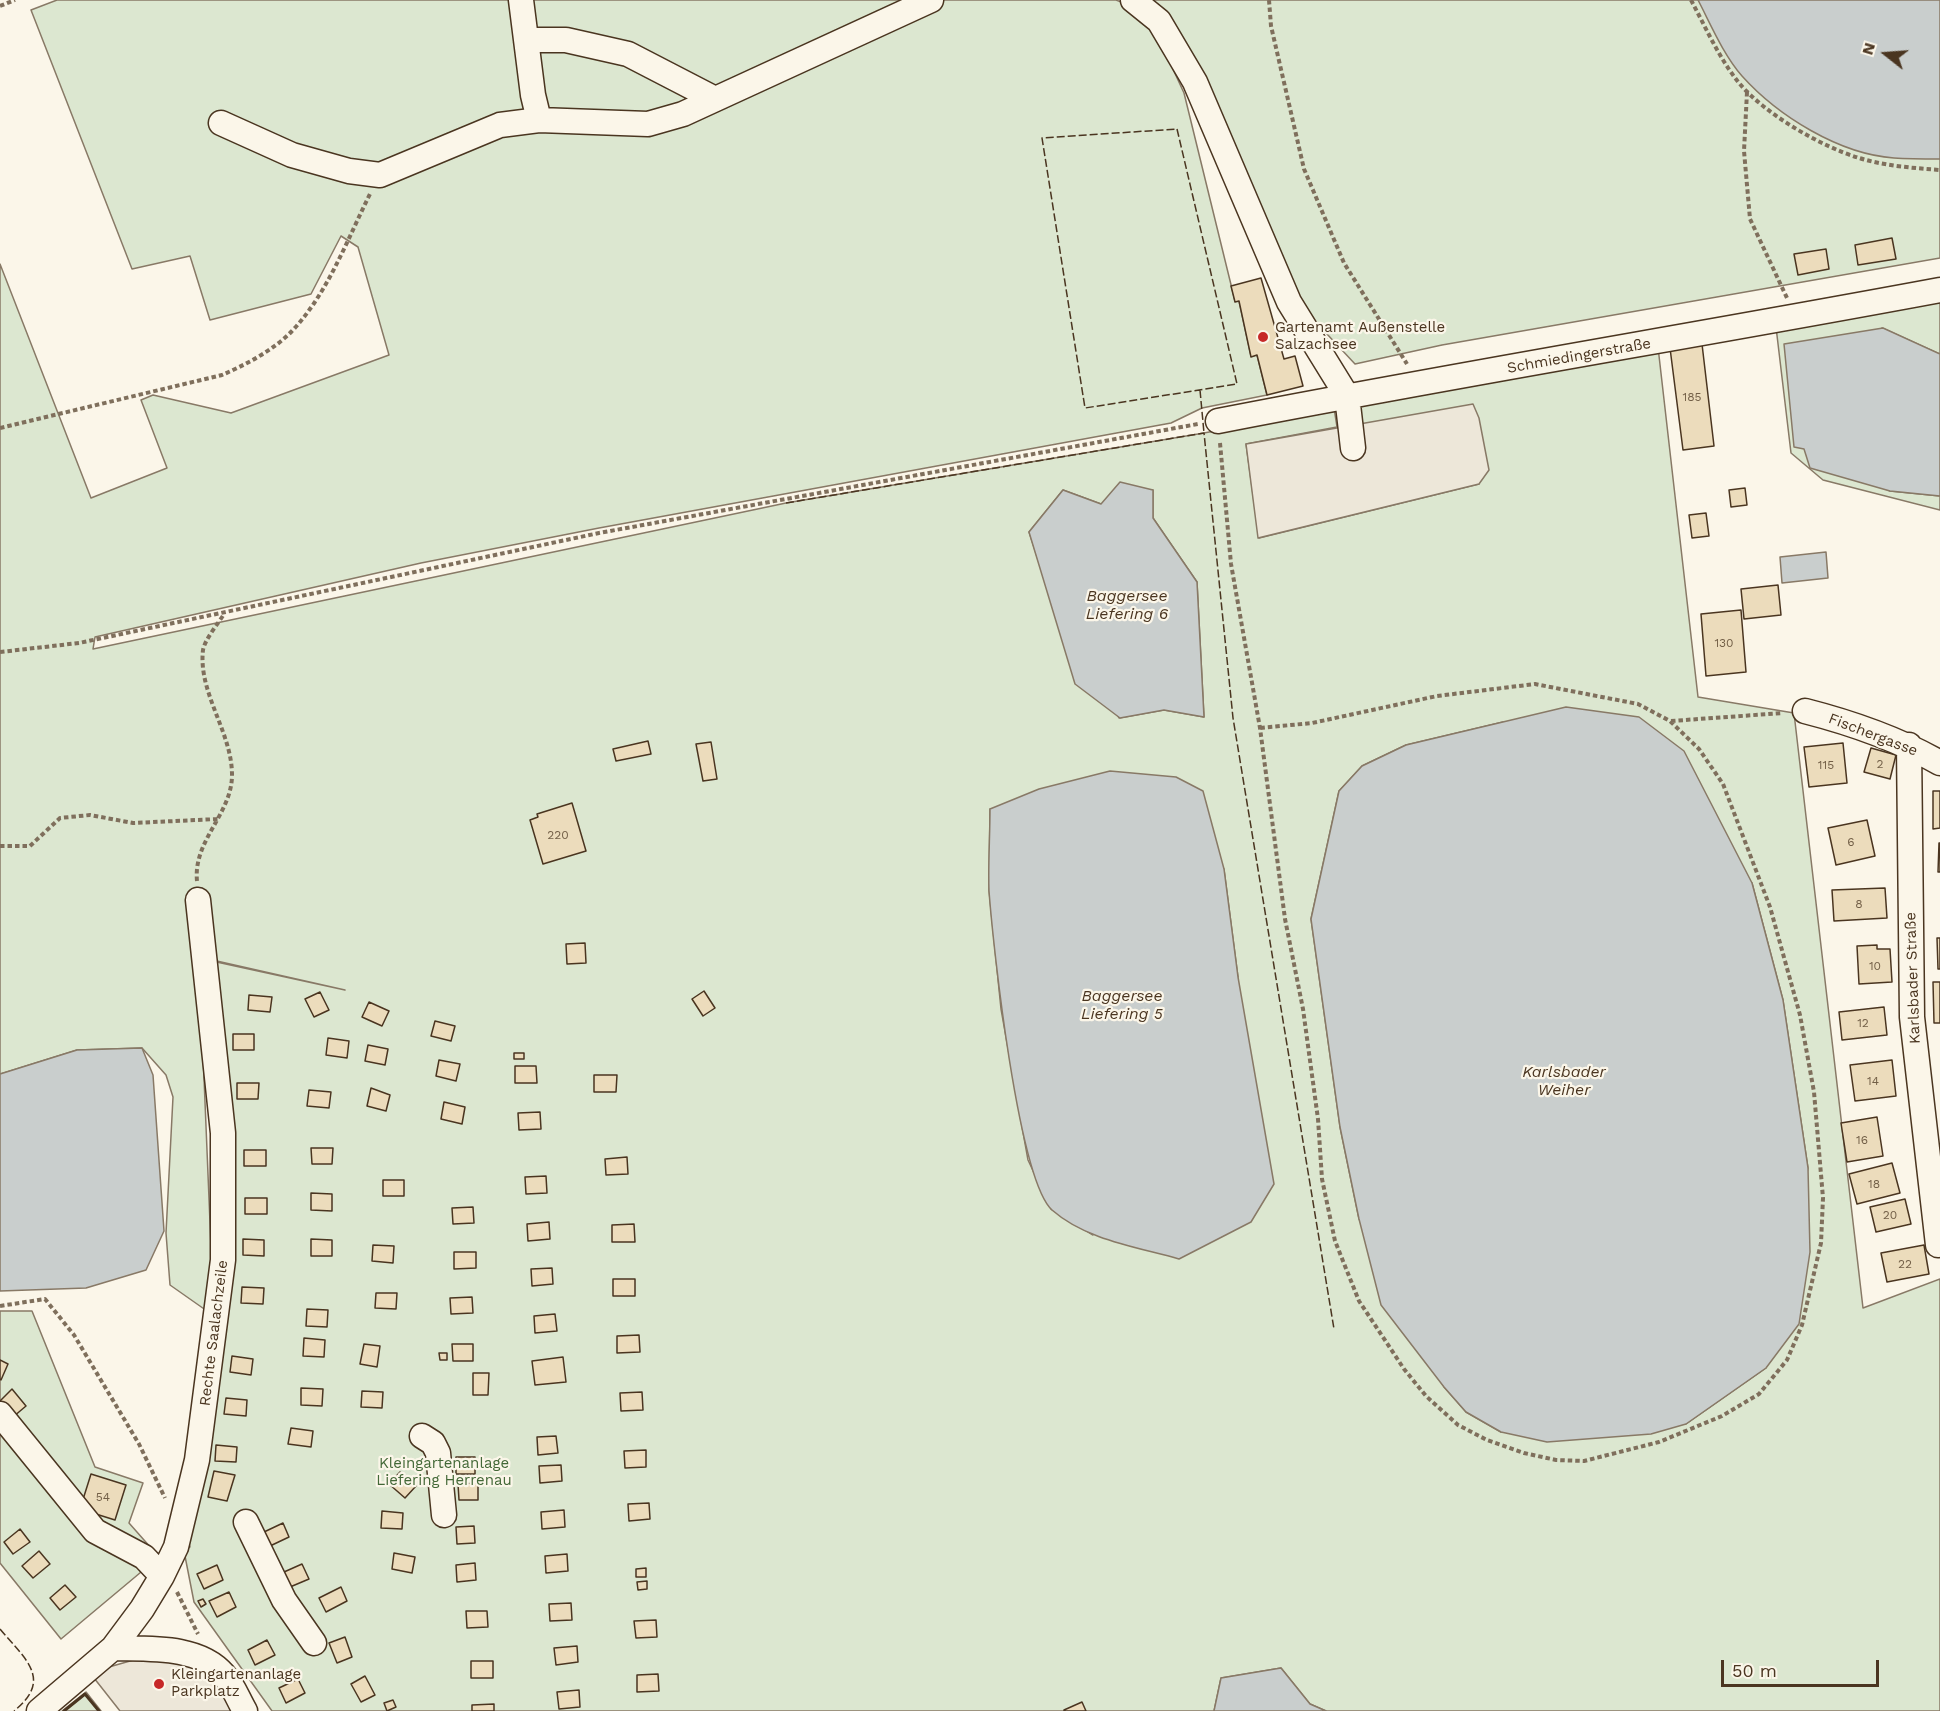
<!DOCTYPE html>
<html>
<head>
<meta charset="utf-8">
<style>
	body { margin:0 }
	#map { position:relative; width:1940px; height:1711px; overflow:hidden; background:#fbf6e9; font-family:"Work Sans",sans-serif }
	canvas { display:block }
	.north { position:absolute; left:1856px; top:24px; width:60px; height:60px; -webkit-text-stroke:4px #fbf6e9; paint-order:stroke; rotate:287deg; font-size:16px; font-weight:700; line-height:24px; text-align:center; color:#4a3520 }
	.north::after { content:''; display:block; margin:auto; width:21px; height:27px; background:#4a3520; clip-path:polygon(50% 0,100% 100%,50% 72%,0 100%) }
	.scale { position:absolute; left:1721px; top:1660px; width:158px; height:27px; box-sizing:border-box; border:3px solid #4a3520; border-top:0; padding-left:8px; font-size:18px; line-height:21px; white-space:nowrap; color:#4a3520; -webkit-text-stroke:4px #fbf6e9; paint-order:stroke }
</style>
</head>
<body>
<div id="map">
<canvas width="1940" height="1711"></canvas>
<div class="north">N</div>
<div class="scale">50 m</div>
</div>
<script>
const ctx = document.querySelector('canvas').getContext('2d');
ctx.lineJoin = 'round';
function fillPath(path, color) {
  ctx.fillStyle = color;
  ctx.fill(path, 'evenodd');
}
function trace(path, color, width, dash) {
  ctx.strokeStyle = color;
  ctx.lineWidth = width;
  ctx.lineCap = dash ? 'butt' : 'round';
  ctx.setLineDash(dash || []);
  ctx.stroke(path);
}
function drawText(font, color, halo, rows, align = 'center') {
  ctx.font = font + ' "Work Sans",sans-serif';
  ctx.lineWidth = 4.5;
  ctx.setLineDash([]);
  ctx.textBaseline = 'middle';
  ctx.strokeStyle = halo;
  ctx.fillStyle = color;
  for (const [text, x, y, turn = 0] of rows) {
    ctx.save();
    ctx.translate(x, y);
    ctx.rotate((+turn || 0) * Math.PI / 180);
    ctx.textAlign = isNaN(turn) ? turn : align;
    if (halo) ctx.strokeText(text, 0, 0);
    ctx.fillText(text, 0, 0);
    ctx.restore();
  }
}
const green = new Path2D(`
	M57 0H1116L1124 3 1154 28 1184 93 1235 301H1239L1251 356 1257 355 1267 395 1202 408 1171 423 599 528 421 563 95 637 93 649 786 503 1204 433 1334 408 1337 427 1246 444 1259 538 1479 484 1359 424 1355 403 1658 347 1698 697 1794 713 1863 1308 1940 1279V1711H1326L1310 1704 1281 1668 1221 1678 1214 1711H272L194 1602 184 1551 190 1547 188 1541 230 1274 212 961 345 990 199 957 212 1271 207 1311 170 1285 166 1233 173 1097 166 1075 142 1048 77 1050 0 1074V264L91 498 167 468 141 400 153 395 231 413 389 355 358 247 341 236 311 294 210 320 190 256 132 269 31 10ZM1063 490 1101 504 1153 490V518L1197 582 1204 717 1164 710 1119 718 1050 596 1029 532ZM1503 722 1752 883 1783 1000 1808 1168 1766 1368 1686 1424 1501 1432 1466 1412 1444 1387 1359 1219 1340 1127 1311 919 1339 791 1362 766 1406 745ZM990 809 1224 869 1238 977 1093 1235 1051 1209 1028 1160 1001 1009 989 890Z
	M1148 0H1940V258L1442 345 1355 364 1298 303Z
	M1940 297V354L1882 328 1804 448 1890 491 1940 496V510L1823 480 1791 453 1776 327Z
	M0 1311H32L95 1467 143 1483 129 1523 159 1557 61 1639 0 1563Z
	M86 1692 101 1711H62Z`);
fillPath(green, '#dce7d0');
trace(green, '#887966', 1.5);
const parking = new Path2D(`
	M1473 404 1479 418 1489 470 1479 484 1258 538 1246 444Z
	M151 1655 191 1664 211 1674 236 1711H120L94 1678 109 1667Z`);
fillPath(parking, '#ede7d9');
trace(parking, '#887966', 1.5);
const water = new Path2D(`
	M1698 0H1940V159C1925 159 1909 159 1894 158 1839 154 1778 116 1742 76 1723 54 1711 25 1698 0Z
	M1883 328 1940 354V496L1890 491 1810 468 1804 449 1794 447 1784 344Z
	M1120 482 1153 490V518L1197 582 1204 717 1164 710 1120 718 1075 684 1029 532 1063 490 1101 504Z
	M1826 552 1828 578 1782 583 1780 557Z
	M1566 707 1639 717 1684 751 1752 883 1783 1000 1808 1168 1810 1252 1799 1324 1766 1368 1686 1424 1651 1434 1547 1442 1501 1432 1466 1412 1444 1387 1381 1305 1359 1219 1340 1127 1311 919 1339 791 1362 766 1406 745Z
	M1110 771 1176 777 1203 791 1224 869 1238 977 1274 1184 1251 1222 1179 1259C1137 1247 1086 1240 1052 1210 1018 1179 993 945 989 891 988 864 990 836 990 809L1039 789Z
	M142 1048 153 1075 164 1231 146 1270 86 1288 0 1291V1074L77 1050Z
	M1281 1668 1310 1704 1326 1711H1214L1221 1678Z`);
fillPath(water, '#c9cecd');
trace(water, '#887966', 1.5);
const building = new Path2D(`
	M1892 238 1896 259 1858 265 1855 245Z
	M1826 249 1829 269 1798 275 1794 254Z
	M1261 278 1284 359 1295 356 1303 386 1267 395 1257 355 1251 357 1239 301 1235 302 1231 286Z
	M1702 344 1714 446 1683 450 1670 348Z
	M1745 488 1747 505 1731 507 1729 490Z
	M1706 513 1709 536 1692 538 1689 515Z
	M1778 585 1781 615 1744 619 1741 589Z
	M1741 610 1746 672 1706 676 1701 614Z
	M648 741 651 754 616 761 613 749Z
	M711 742 717 779 703 781 696 744Z
	M1843 743 1847 783 1809 787 1804 747Z
	M1871 748 1896 755 1890 779 1864 772Z
	M1933 791H1940V828L1933 829Z
	M572 803 586 851 543 864 530 820 538 817 537 814Z
	M1867 820 1875 856 1836 865 1828 828Z
	M1939 843H1940V872H1938Z
	M1885 888 1887 918 1834 921 1832 890Z
	M1937 938H1940V969H1938Z
	M585 943 586 963 567 964 566 944Z
	M1877 945V949H1890L1892 982 1859 984 1857 946Z
	M1933 982H1940V1023H1934Z
	M704 991 715 1008 703 1016 692 999Z
	M320 992 329 1010 314 1017 305 999Z
	M249 995 272 997 270 1012 248 1010Z
	M369 1002 389 1011 382 1026 362 1017Z
	M1884 1007 1887 1035 1842 1040 1839 1012Z
	M435 1021 455 1026 451 1041 431 1036Z
	M233 1034H254V1050H233Z
	M328 1038 349 1041 347 1058 326 1055Z
	M368 1045 388 1049 385 1065 365 1061Z
	M514 1053H524V1059H514Z
	M439 1060 460 1064 456 1081 436 1076Z
	M1892 1060 1896 1096 1855 1101 1850 1065Z
	M515 1066H536L537 1083H515Z
	M594 1075H617L616 1092H594Z
	M237 1083H259L258 1099H237Z
	M371 1088 390 1095 386 1111 367 1106Z
	M309 1090 331 1092 329 1108 307 1106Z
	M444 1102 465 1107 462 1124 441 1119Z
	M540 1112 541 1129 519 1130 518 1113Z
	M1877 1117 1883 1156 1847 1162 1841 1123Z
	M311 1148H333L332 1164H312Z
	M244 1150H266V1166H244Z
	M627 1157 628 1174 606 1175 605 1159Z
	M1892 1163 1900 1193 1857 1204 1849 1174Z
	M546 1176 547 1193 526 1194 525 1177Z
	M383 1180H404V1196H383Z
	M311 1193 332 1194V1211L311 1210Z
	M245 1198H267V1214H245Z
	M1905 1199 1911 1224 1876 1232 1870 1207Z
	M473 1207 474 1223 453 1224 452 1208Z
	M549 1222 550 1239 528 1241 527 1224Z
	M634 1224 635 1242H612V1225Z
	M243 1239 264 1240V1256L243 1255Z
	M311 1239 332 1240V1256H311Z
	M373 1245 394 1246 393 1263 372 1261Z
	M1924 1245 1929 1274 1887 1282 1881 1253Z
	M454 1252H476V1268L454 1269Z
	M552 1268 553 1284 532 1286 531 1269Z
	M613 1279H635V1296H613Z
	M242 1287 264 1288 263 1304 241 1303Z
	M376 1293H397L396 1309 375 1308Z
	M472 1297 473 1313 451 1314 450 1298Z
	M307 1309 328 1310 327 1327 306 1326Z
	M555 1314 557 1331 535 1333 534 1316Z
	M639 1335 640 1352 617 1353V1336Z
	M304 1338 325 1340 324 1357 303 1356Z
	M364 1344 380 1346 377 1367 360 1364Z
	M452 1344H473V1361H453Z
	M439 1353H447V1360H440Z
	M232 1356 253 1359 251 1375 230 1372Z
	M563 1357 566 1382 535 1385 532 1361Z
	M0 1360 8 1364 1 1380 0 1379Z
	M473 1373H489L488 1395H473Z
	M301 1388 323 1389 322 1406 301 1405Z
	M12 1389 26 1406 13 1417 0 1401Z
	M362 1391 383 1392 382 1408 361 1407Z
	M642 1392 643 1410 621 1411 620 1393Z
	M226 1398 247 1400 246 1416 224 1414Z
	M291 1428 313 1431 311 1447 288 1444Z
	M556 1436 558 1453 538 1455 537 1437Z
	M216 1445 237 1447 236 1462 215 1461Z
	M646 1450V1467L625 1468 624 1451Z
	M456 1457H475V1474H456Z
	M561 1465 562 1481 540 1483 539 1466Z
	M214 1471 235 1475 227 1501 208 1497Z
	M400 1472 416 1486 405 1498 389 1484Z
	M91 1474 126 1485 115 1520 80 1509Z
	M478 1483V1500H459L458 1484Z
	M649 1503 650 1519 629 1521 628 1504Z
	M564 1510 565 1527 542 1529 541 1512Z
	M382 1511 403 1513 402 1529 381 1528Z
	M283 1523 289 1537 270 1546 264 1532Z
	M474 1526 475 1543 457 1544 456 1527Z
	M20 1529 30 1542 13 1554 4 1542Z
	M39 1551 50 1564 33 1578 22 1566Z
	M394 1553 415 1557 412 1573 392 1569Z
	M567 1554 568 1571 546 1573 545 1556Z
	M475 1563 476 1580 457 1582 456 1565Z
	M302 1564 309 1579 290 1587 284 1572Z
	M217 1565 223 1580 204 1589 197 1574Z
	M646 1568V1577H636V1569Z
	M647 1581V1589L638 1590 637 1582Z
	M65 1585 76 1597 60 1610 50 1598Z
	M341 1587 347 1601 326 1612 319 1598Z
	M229 1592 236 1607 217 1617 209 1601Z
	M203 1599 206 1604 201 1607 198 1601Z
	M571 1603 572 1620 550 1621 549 1604Z
	M466 1611H487L488 1627 467 1628Z
	M656 1620 657 1637 636 1638 634 1621Z
	M345 1637 352 1657 337 1663 329 1643Z
	M267 1640 275 1655 255 1665 248 1650Z
	M577 1646 578 1662 556 1665 554 1648Z
	M471 1661H493V1678H471Z
	M658 1674 659 1691 637 1692V1675Z
	M365 1676 375 1695 361 1702 351 1684Z
	M298 1679 305 1693 286 1703 279 1688Z
	M579 1690 580 1707 559 1709 557 1692Z
	M393 1700 396 1707 387 1711 384 1703Z
	M1082 1702 1086 1711H1064V1710Z
	M494 1704V1711H472V1705Z`);
fillPath(building, '#ecdcbc');
trace(building, '#4a3520', 1.5);
const minor = new Path2D(`
	M521 0 533 95 539 120
	M1133 0 1159 21 1195 82 1289 302 1347 396 1353 448
	M526 40H566L628 54 715 99
	M221 123 292 155 349 171 380 175 500 125 539 120 648 124 683 114 931 0
	M1218 421C1458 374 1699 335 1940 290
	M1805 711C1852 723 1898 739 1940 763
	M1909 745 1912 1017 1938 1245
	M0 1414 95 1531 144 1557 162 1576
	M422 1436 433 1443 438 1453 444 1515
	M246 1522 284 1600 314 1643
	M113 1648C148 1649 199 1645 224 1675 233 1685 238 1699 245 1711
	M39 1711 113 1648 142 1609 162 1576 176 1547 197 1460 223 1260V1133L198 900`);
trace(minor, '#4a3520', 27);
trace(new Path2D(`
	M1269 0 1271 26 1304 169 1344 263 1407 364
	M1691 0C1706 28 1719 58 1739 83 1765 114 1820 146 1859 158 1885 166 1913 168 1940 170
	M0 6 15 0
	M1747 92 1744 151 1750 219 1787 298
	M0 428 222 375C245 365 274 350 292 331 328 293 347 240 370 194
	M1220 443 1231 564 1260 728 1285 919 1303 1009 1318 1119 1322 1179 1335 1241 1359 1301 1404 1369 1426 1396 1458 1425 1487 1440 1524 1453 1556 1460 1584 1461 1659 1442 1722 1416 1759 1394 1787 1360 1802 1325 1821 1243 1823 1198 1814 1092 1800 1015 1770 907 1723 784 1699 749 1670 721 1638 704 1535 684 1437 696 1312 723 1260 728
	M0 652 79 643 599 533 1198 424
	M1671 721 1783 713
	M0 846H30L60 818 90 815 133 823 218 819
	M197 881C193 840 232 814 232 775 232 732 198 693 203 650 205 639 218 624 224 614
	M0 1306 45 1299 74 1335 139 1444 165 1498
	M177 1592 198 1634`), '#7f6f5c', 4, [4.5, 3]);
trace(minor, '#fbf6e9', 24);
trace(new Path2D(`
	M1177 129 1237 384 1085 408 1042 138Z
	M1200 390 1204 433
	M786 503 1204 433 1233 718 1334 1329
	M0 1629C24 1658 54 1679 14 1711`), '#4a3520', 1.5, [8, 3]);
trace(new Path2D(`
	M64 1711 85 1694 99 1711`), '#4a3520', 3);
for (const [x, y, r, color] of [
	[1263,337,6,"#c62828"],
	[159,1684,6,"#c62828"]
]) {
  const dot = new Path2D();
  dot.arc(x, y, r, 0, 2 * Math.PI);
  ctx.fillStyle = color;
  ctx.fill(dot);
  trace(dot, '#fbf6e9', 2);
}
drawText('12px', '#725f47', null, [
	["185",1692,397],
	["130",1724,643],
	["2",1880,764],
	["115",1826,765],
	["220",558,835],
	["6",1851,842],
	["8",1859,904],
	["10",1875,966],
	["12",1863,1023],
	["14",1873,1081],
	["16",1862,1140],
	["18",1874,1184],
	["20",1890,1215],
	["22",1905,1264],
	["54",103,1497]
]);
drawText('15px', '#4a3520', '#fbf6e9', [
	["Gartenamt Außenstelle",1275,328],
	["Salzachsee",1275,345],
	["Kleingartenanlage",171,1675],
	["Parkplatz",171,1692]
], 'left');
drawText('15px', '#4a3520', '#fbf6e9', [
	["Schmiedingerstraße",1579,356,-10],
	["Fischergasse",1873,735,21],
	["Karlsbader Straße",1913,978,-92],
	["Rechte Saalachzeile",214,1333,-83]
]);
drawText('15px', '#436837', '#fbf6e9', [
	["Kleingartenanlage",444,1464],
	["Liefering Herrenau",444,1481]
]);
drawText('italic 16px', '#4a3520', '#fbf6e9', [
	["Baggersee",1127,596],
	["Liefering 6",1127,614],
	["Baggersee",1122,996],
	["Liefering 5",1122,1014],
	["Karlsbader",1564,1072],
	["Weiher",1564,1090]
]);
</script>
</body>
</html>
